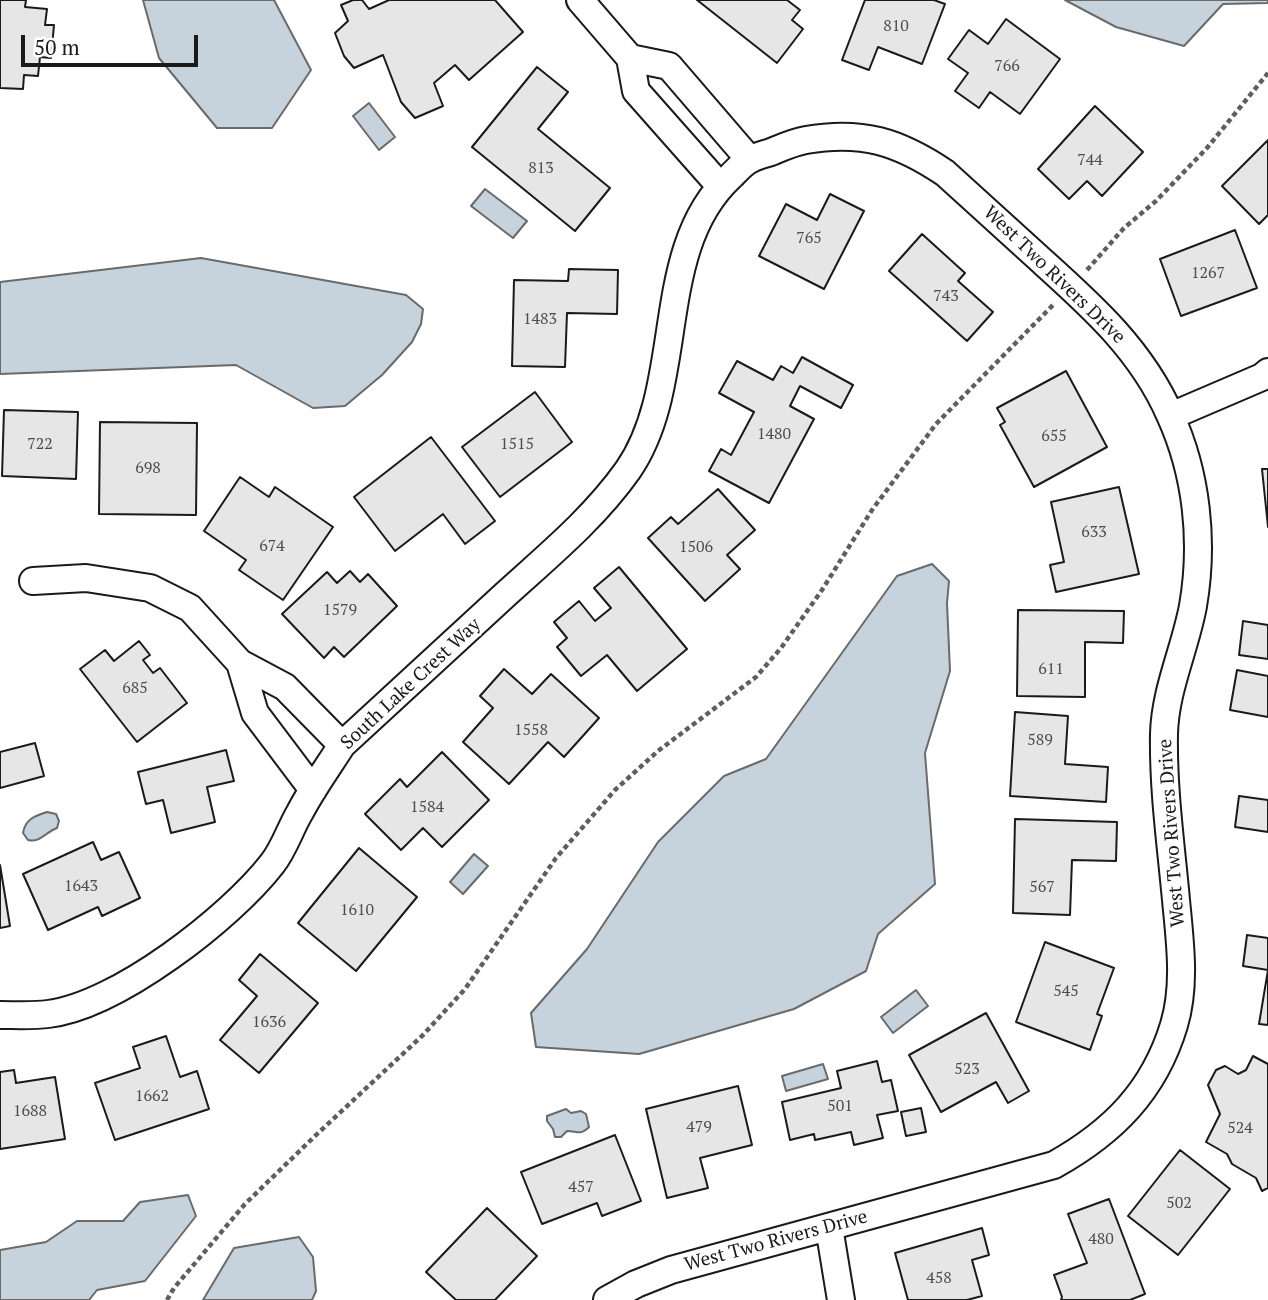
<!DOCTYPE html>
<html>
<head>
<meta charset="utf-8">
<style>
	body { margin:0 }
	#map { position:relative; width:1268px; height:1300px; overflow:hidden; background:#fff; font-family:"PT Serif",serif }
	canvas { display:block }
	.scale { position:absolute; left:21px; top:35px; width:177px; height:32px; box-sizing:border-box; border:4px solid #1a1a1a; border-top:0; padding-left:9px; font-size:21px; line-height:24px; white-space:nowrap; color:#1a1a1a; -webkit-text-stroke:5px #fff; paint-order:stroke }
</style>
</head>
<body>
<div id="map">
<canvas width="1268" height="1300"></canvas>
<div class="scale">50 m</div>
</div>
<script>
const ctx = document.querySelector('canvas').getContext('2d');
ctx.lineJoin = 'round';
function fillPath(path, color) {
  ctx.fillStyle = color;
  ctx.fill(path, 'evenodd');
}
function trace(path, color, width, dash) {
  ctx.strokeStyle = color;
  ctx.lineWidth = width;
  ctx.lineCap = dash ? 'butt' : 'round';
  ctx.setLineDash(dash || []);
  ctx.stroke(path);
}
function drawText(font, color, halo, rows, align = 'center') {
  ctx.font = font + ' "PT Serif",serif';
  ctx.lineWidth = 5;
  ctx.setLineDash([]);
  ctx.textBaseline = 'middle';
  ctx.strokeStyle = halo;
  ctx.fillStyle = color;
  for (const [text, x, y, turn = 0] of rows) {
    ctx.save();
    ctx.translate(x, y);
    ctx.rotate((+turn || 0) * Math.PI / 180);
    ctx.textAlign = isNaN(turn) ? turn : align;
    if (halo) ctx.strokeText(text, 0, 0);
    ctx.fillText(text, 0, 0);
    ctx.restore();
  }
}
const water = new Path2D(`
	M143 0H274L311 70 272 128H217L159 58Z
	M1065 0H1268V3L1223 4 1184 46 1116 27Z
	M369 103 395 137 379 150 353 116Z
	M485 189 527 221 513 238 471 206Z
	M201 258 406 295 423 309 421 324 412 342 382 375 345 406 313 408 236 365 0 374V282Z
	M932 564 949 581 947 603 950 671 925 753 935 884 878 934 866 971 794 1009 639 1054 536 1047 531 1013 587 949 658 842 724 776 766 759 897 576Z
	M47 812 56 814 59 821 57 828C46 832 40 843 28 840L23 833C25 819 35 816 47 812Z
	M474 854 488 866 463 894 450 882Z
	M916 990 928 1006 893 1033 881 1017Z
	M823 1064 828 1079 786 1091 782 1076Z
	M566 1109 571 1113 581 1111 586 1114 589 1127C581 1136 577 1131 567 1131L561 1137H555L553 1129 547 1121V1116Z
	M188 1195 196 1216 145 1281 97 1290 89 1300H0V1250L46 1242 77 1221H123L140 1202Z
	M299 1237 313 1257 316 1291 312 1300H203L234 1248Z`);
fillPath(water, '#c6d2dc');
trace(water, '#6a6a6a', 2);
const building = new Path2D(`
	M0 0H26L25 7 47 9 45 25H54L51 58 40 57 38 76 24 75 23 89 0 88Z
	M353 0H362L369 9 389 0H495L523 32 469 80 455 65 434 83 443 106 415 118 401 102 383 55 354 68 344 56 335 33 348 21 341 5Z
	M697 0H787L800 10 792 20 803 29 777 63Z
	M865 0H934L945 4 922 64 878 47 869 70 842 60Z
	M1006 19 1060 59 1020 114 990 92 979 108 955 91 968 73 948 59 969 30 988 44Z
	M537 67 568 92 538 129 610 188 575 231 472 147Z
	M1095 106 1143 152 1102 196 1087 181 1069 199 1038 169Z
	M1268 140V215L1259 224 1222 186Z
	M830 194 864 211 824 289 759 256 786 204 817 220Z
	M1235 230 1257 288 1181 316 1160 259Z
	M922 234 965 273 958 281 993 312 967 341 889 271Z
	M569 269 618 270 617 314 567 313 565 367 512 366 514 280 568 281Z
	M802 357 853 385 841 408 800 386 790 406 814 419 769 503 709 471 721 449 731 455 754 412 719 393 737 361 773 380 781 366 793 373Z
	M1066 371 1107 447 1034 487 1000 425 1005 422 997 408Z
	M535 392 572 442 500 497 462 447Z
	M4 410 78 412 76 479 2 476Z
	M100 422 197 423 196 515 99 514Z
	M431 437 495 521 465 544 443 514 395 551 354 497Z
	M1262 469H1268V527Z
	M240 477 269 497 275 487 333 527 283 600 239 570 246 560 204 531Z
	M1119 487 1139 574 1056 592 1050 565 1064 562 1051 502Z
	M718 489 755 530 727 555 740 569 705 601 648 538 671 517 678 524Z
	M619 567 687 649 637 691 607 655 581 676 557 647 567 638 554 622 579 601 595 621 611 608 594 588Z
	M350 571 360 582 368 574 397 606 344 657 334 647 324 658 282 614 327 572 337 583Z
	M1018 610 1124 611 1123 643 1085 642V697L1017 696Z
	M1243 621 1268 625V659L1239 655Z
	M139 641 150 655 143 660 153 673 160 668 187 703 137 742 80 669 105 650 114 661Z
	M504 669 532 694 551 674 599 718 564 757 548 742 509 784 463 742 493 708 480 696Z
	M1237 670 1268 676V717L1230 710Z
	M1015 712 1068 716 1065 764 1108 767 1106 802 1010 796Z
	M35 743 44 776 0 788V752Z
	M226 750 234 781 207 787 215 822 171 833 163 800 146 804 138 772Z
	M442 752 489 800 442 847 423 828 401 850 365 814 400 779 407 787Z
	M1239 796 1268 800V832L1235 827Z
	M1015 819 1117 822 1116 861 1072 860 1070 915 1013 913Z
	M93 842 101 860 119 852 140 898 102 916 98 907 48 930 23 874Z
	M359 848 417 897 356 971 298 923Z
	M0 865 10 926 0 928Z
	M1247 935 1268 938V1025L1259 1024 1268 970 1243 966Z
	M1045 942 1114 968 1097 1014 1102 1016 1090 1050 1016 1022Z
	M260 954 318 1003 259 1073 220 1040 257 996 239 980Z
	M986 1013 1029 1091 1008 1103 996 1082 941 1112 909 1055Z
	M166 1036 180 1077 197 1071 209 1109 115 1140 95 1083 140 1068 133 1047Z
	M1253 1056 1268 1064V1188L1262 1191 1256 1178 1232 1164 1227 1154 1206 1142 1220 1114 1208 1085 1216 1070 1225 1066 1238 1074 1246 1070Z
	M877 1061 882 1082 891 1080 898 1111 877 1115 883 1138 854 1145 851 1132 815 1140 814 1134 790 1140 782 1102 841 1088 837 1071Z
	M14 1070 16 1083 55 1077 65 1139 0 1149V1072Z
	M738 1086 752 1145 700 1158 708 1188 667 1198 646 1109Z
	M921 1108 926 1132 906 1136 901 1112Z
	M615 1135 641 1201 602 1216 597 1203 542 1224 521 1172Z
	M1180 1150 1230 1189 1178 1255 1128 1216Z
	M1109 1199 1145 1294 1130 1300H1061L1062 1297 1054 1275 1087 1263 1068 1214Z
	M487 1208 537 1256 495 1300H456L426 1272Z
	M982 1228 989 1255 972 1260 982 1296 967 1300H908L895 1253Z`);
fillPath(building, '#e6e6e6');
trace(building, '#1a1a1a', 2);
const minor = new Path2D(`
	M580 0 630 58
	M720 186 636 91 630 58 669 66 749 159
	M1171 416 1262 377 1268 372
	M33 581 86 578 150 588 190 608 240 663
	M313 790 255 713 240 663 285 687 342 745
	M0 1015C16 1015 33 1016 48 1014 117 1006 230 918 272 864 284 849 290 829 300 812 312 789 328 767 342 745 397 694 452 644 506 594 549 555 594 518 628 470 688 383 651 250 731 176 737 170 744 162 751 159 757 156 765 154 771 152 783 147 794 142 806 140 862 130 899 142 945 173 978 203 1010 232 1043 262 1093 307 1142 351 1170 415 1197 474 1204 542 1193 606 1185 649 1165 690 1164 734 1163 790 1171 845 1176 900 1180 942 1186 985 1174 1025 1154 1091 1113 1132 1054 1165L671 1270 636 1284 607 1300
	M829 1227 841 1300`);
trace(minor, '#1a1a1a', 30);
trace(new Path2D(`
	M1087 270 1124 228 1156 201 1207 148 1268 73
	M167 1300 174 1288 245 1204 315 1136 423 1035 465 989 556 858 615 790 658 751 756 677 781 648 822 590 872 510 936 424 1055 303`), '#5f5f5f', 4.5, [5, 3.5]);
trace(minor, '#fff', 26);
drawText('16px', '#4d4d4d', null, [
	["810",896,26],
	["766",1007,66],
	["744",1090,160],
	["813",541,168],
	["765",809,238],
	["1267",1208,273],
	["743",946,296],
	["1483",540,319],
	["1480",774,434],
	["655",1054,436],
	["722",40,444],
	["1515",517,444],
	["698",148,468],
	["633",1094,532],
	["674",272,546],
	["1506",696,547],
	["1579",340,610],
	["611",1051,669],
	["685",135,688],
	["1558",531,730],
	["589",1040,740],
	["1584",427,807],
	["1643",81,886],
	["567",1042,887],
	["1610",357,910],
	["545",1066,991],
	["1636",269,1022],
	["523",967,1069],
	["1662",152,1096],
	["501",840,1106],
	["1688",30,1111],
	["479",699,1127],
	["524",1240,1128],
	["457",581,1187],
	["502",1179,1203],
	["480",1101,1239],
	["458",939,1278]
]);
drawText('19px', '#1a1a1a', '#fff', [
	["West Two Rivers Drive",1054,275,44],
	["South Lake Crest Way",411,684,-43],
	["West Two Rivers Drive",1172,833,-94],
	["West Two Rivers Drive",776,1241,-15]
]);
</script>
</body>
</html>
